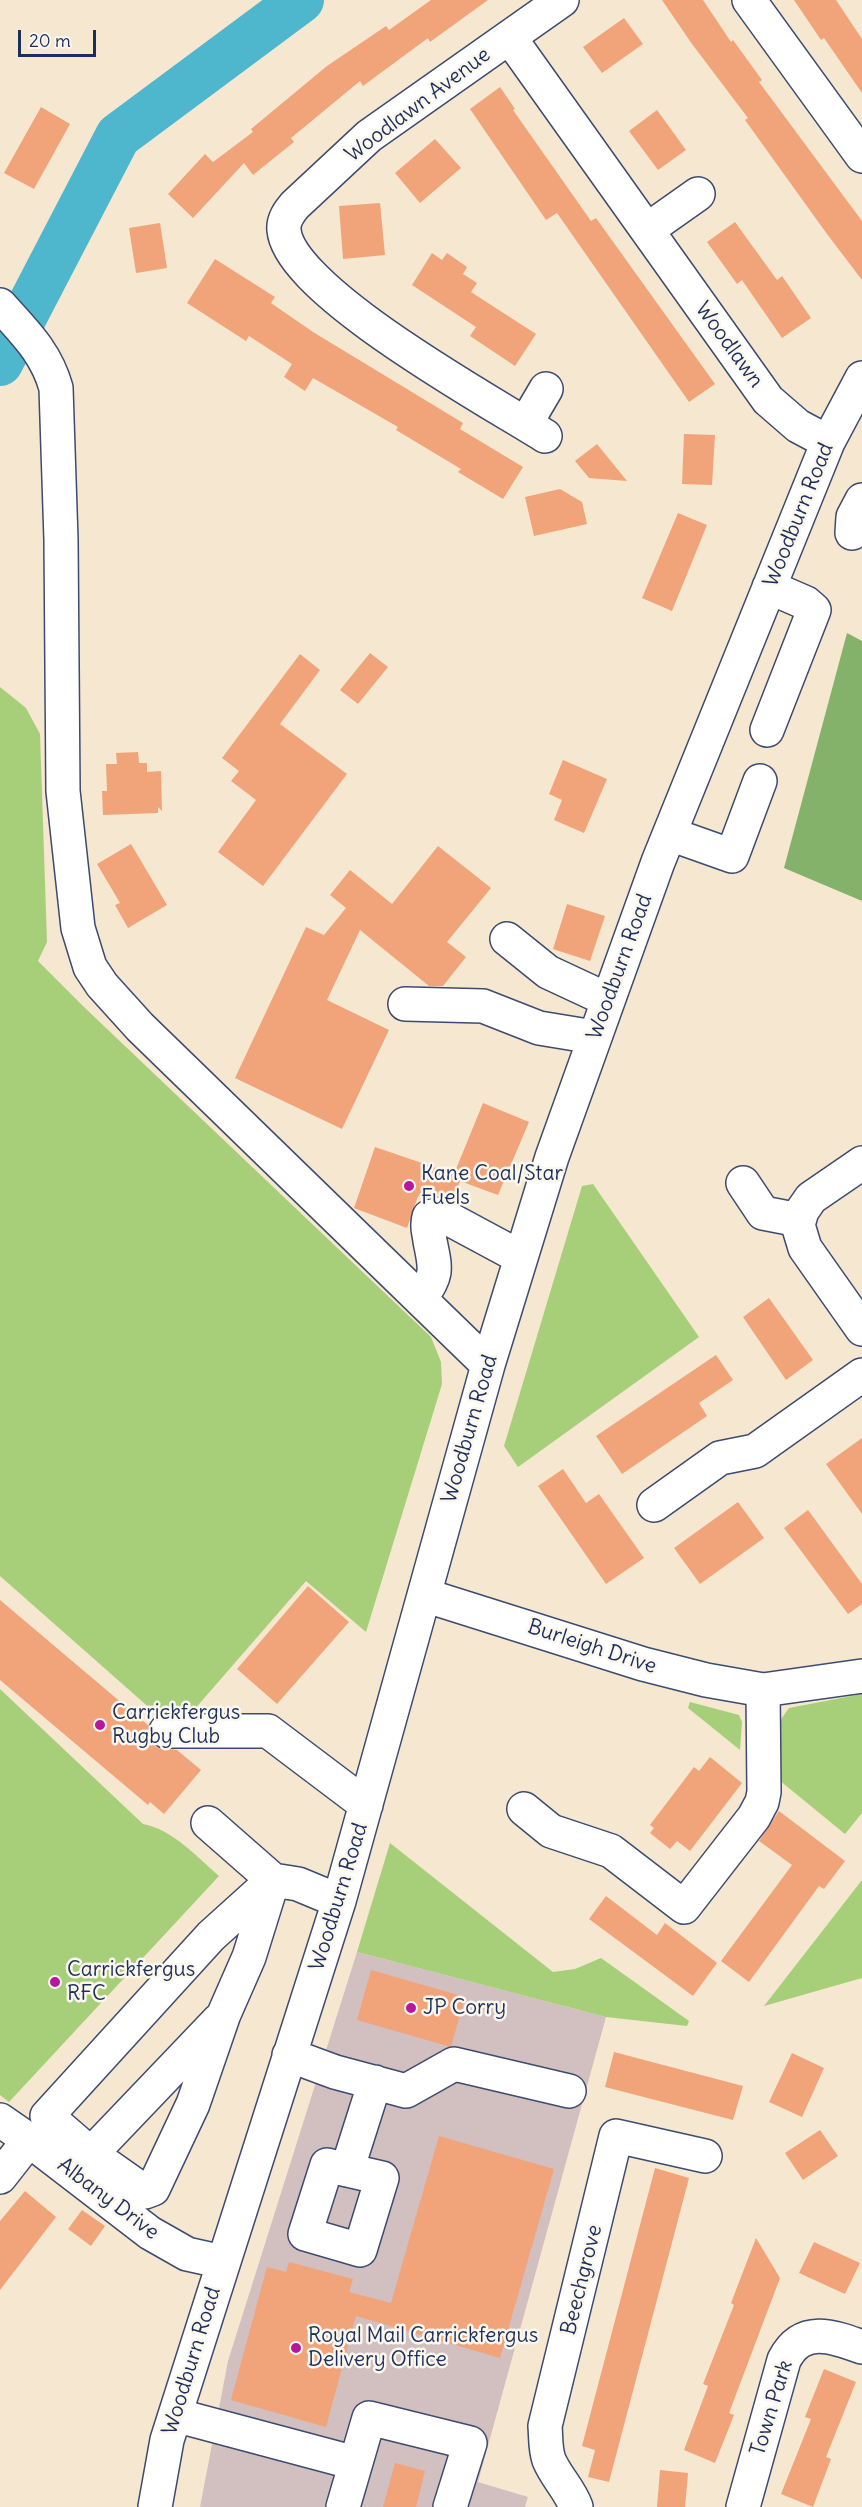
<!DOCTYPE html>
<html>
<head>
<meta charset="utf-8">
<style>
	body { margin:0 }
	#map { position:relative; width:862px; height:2507px; overflow:hidden; background:#f6e7d0; font-family:Delius,sans-serif }
	canvas { display:block }
	.scale { position:absolute; left:18px; top:30px; width:78px; height:27px; box-sizing:border-box; border:3px solid #1b2f5e; border-top:0; padding-left:8px; font-size:18px; line-height:21px; white-space:nowrap; color:#1b2f5e; -webkit-text-stroke:4px #fbf7ec; paint-order:stroke }
</style>
</head>
<body>
<div id="map">
<canvas width="862" height="2507"></canvas>
<div class="scale">20 m</div>
</div>
<script>
const ctx = document.querySelector('canvas').getContext('2d');
ctx.lineJoin = 'round';
function fillPath(path, color) {
  ctx.fillStyle = color;
  ctx.fill(path, 'evenodd');
}
function trace(path, color, width, dash) {
  ctx.strokeStyle = color;
  ctx.lineWidth = width;
  ctx.lineCap = dash ? 'butt' : 'round';
  ctx.setLineDash(dash || []);
  ctx.stroke(path);
}
function drawText(font, color, halo, rows, align = 'center') {
  ctx.font = font + ' Delius,sans-serif';
  ctx.lineWidth = 5;
  ctx.setLineDash([]);
  ctx.textBaseline = 'middle';
  ctx.strokeStyle = halo;
  ctx.fillStyle = color;
  for (const [text, x, y, turn = 0] of rows) {
    ctx.save();
    ctx.translate(x, y);
    ctx.rotate((+turn || 0) * Math.PI / 180);
    ctx.textAlign = isNaN(turn) ? turn : align;
    if (halo) ctx.strokeText(text, 0, 0);
    ctx.fillText(text, 0, 0);
    ctx.restore();
  }
}
fillPath(new Path2D(`
	M357 1952 606 2017 478 2482 528 2497 525 2507H200L228 2361Z`), '#d2bfc0');
fillPath(new Path2D(`
	M0 687 26 708 40 734 47 942 38 961 85 1008 431 1337 441 1362 442 1384 366 1632 306 1581 180 1726H170L0 1576Z
	M593 1184 699 1337 518 1467 504 1446 582 1186Z
	M0 1689 143 1824C172 1829 197 1857 219 1876L9 2102 0 2095Z
	M862 1694V1813L845 1834 779 1780V1722L789 1708Z
	M690 1702 739 1715 742 1722 740 1750 688 1708Z
	M390 1843 553 1972 575 1969 601 1958 689 2021 687 2026 606 2017 357 1952Z
	M862 1880V1978L764 2006Z`), '#a7cf7a');
fillPath(new Path2D(`
	M847 633 862 641V901L784 868Z`), '#85b26a');
trace(new Path2D(`
	M0 363 118 136 301 0`), '#4eb6cd', 46);
fillPath(new Path2D(`
	M431 0H488L430 42 428 38 363 86 360 81 291 138 294 142 253 175 244 163 193 218 168 194 205 154 213 162 253 132 251 129 327 66 386 26 389 30Z
	M662 0H703L731 42 733 40 762 80 759 82 862 221V280L827 234 745 120 748 118 692 44Z
	M794 0H836L862 39V93L824 38 821 40Z
	M624 18 643 44 602 73 583 47Z
	M500 87 515 109 513 110 591 221 596 218 715 384 689 402 557 213 546 220 470 109Z
	M41 107 70 124 34 189 4 173Z
	M657 110 686 150 658 170 629 131Z
	M435 139 461 168 420 203 395 173Z
	M380 203 385 255 343 259 339 206Z
	M735 222 777 280 782 276 811 318 782 338 742 280 737 284 707 242Z
	M160 223 167 268 136 273 129 228Z
	M432 253 442 260 447 253 467 267 463 274 477 283 471 292 536 334 515 366 470 336 476 327 412 285Z
	M215 259 275 297 271 303 313 332 463 423 460 429 523 467 503 499 458 472 461 469 396 430 398 427 313 378 305 391 284 377 292 364 249 336 246 341 187 303Z
	M684 434 715 435 712 485 682 484Z
	M597 444 627 481 589 478 575 461Z
	M560 489 582 502 587 524 534 536 525 497Z
	M678 513 707 525 672 611 642 598Z
	M370 653 388 667 358 704 340 690Z
	M300 654 320 670 280 724 347 774 263 886 218 852 256 800 231 781 239 771 222 758Z
	M138 752 139 763H147V772L161 771 162 811 158 807V813L103 815 102 791H107L106 764H117L116 753Z
	M563 760 607 779 584 833 554 820 562 800 549 794Z
	M131 844 167 905 128 928 115 905 120 903 97 864Z
	M438 846 491 888 447 942 466 957 443 986H429L360 930 327 1000 389 1030 342 1129 235 1078 306 927 324 935 346 908 330 895 350 870 392 904Z
	M567 904 605 916 590 961 553 949Z
	M483 1103 529 1122 498 1195 460 1181 453 1200 436 1196 425 1199 418 1196 407 1228 354 1208 375 1147 454 1174Z
	M769 1298 813 1360 786 1380 743 1317Z
	M716 1355 733 1380 699 1403 707 1416 622 1474 596 1436Z
	M862 1438V1514L826 1464Z
	M563 1469 586 1503 599 1494 644 1558 606 1584 538 1486Z
	M738 1502 764 1538 700 1584 674 1548Z
	M808 1510 862 1584V1604L848 1614 784 1528Z
	M308 1586 349 1622 277 1704 237 1669Z
	M0 1600 149 1726 150 1740 156 1747 177 1750 201 1770 164 1814 150 1802 148 1805 0 1680Z
	M710 1757 742 1783 690 1851 677 1841 670 1849 650 1833 654 1828 650 1825 694 1767 699 1771Z
	M779 1811 845 1861 824 1889 819 1886 749 1982 721 1961 792 1865 759 1841Z
	M606 1896 657 1935 665 1923 717 1963 693 1996 589 1919Z
	M371 1970 465 1997 451 2047 357 2020Z
	M614 2052 743 2086 733 2120 605 2087Z
	M792 2053 824 2068 802 2117 769 2102Z
	M820 2130 838 2156 803 2180 785 2153Z
	M439 2136 554 2169 500 2358 356 2316 326 2427 231 2400 267 2267 286 2272 289 2262 353 2279 349 2292 391 2303Z
	M655 2168 689 2178 609 2482 588 2477 595 2450 582 2446Z
	M25 2191 56 2217 0 2290V2221Z
	M82 2210 105 2226 91 2246 68 2229Z
	M756 2238 780 2278 729 2413 734 2415 715 2463 684 2450 708 2386 703 2384 734 2305 731 2303Z
	M814 2242 860 2263 845 2294 799 2273Z
	M824 2369 856 2382 826 2457 831 2459 813 2507 781 2494 811 2419 805 2417Z
	M395 2463 425 2471 416 2507H383Z
	M660 2470 688 2473 685 2507H657Z`), '#f1a37a');
const minor = new Path2D(`
	M749 0 862 156
	M510 38 768 400 798 426 828 442
	M647 230 698 194
	M0 305C24 332 46 352 56 388L61 540 63 791 78 928 90 967 102 985 140 1027 488 1365
	M526 423 546 389
	M545 436C493 403 289 291 284 230 283 220 289 212 295 205L369 136 562 0
	M852 533 853 517 862 500
	M767 730 814 610 806 603 769 587
	M670 834 732 856 760 781
	M507 939 548 972 608 1000
	M405 1004 483 1006 539 1028 594 1037
	M862 1163 811 1198 802 1211 798 1225 805 1248 862 1329
	M743 1183 763 1213 799 1220
	M420 1299C438 1275 436 1270 430 1241 429 1231 426 1227 429 1217L440 1214 520 1257
	M654 1505 720 1458 755 1451 862 1375
	M424 1595 643 1664 706 1680 763 1690 862 1676
	M166 1731H268L366 1805
	M524 1809 551 1831 611 1851 684 1907 754 1817 762 1802 764 1792 763 1690
	M208 1823 273 1880 298 1884 339 1901
	M273 1880 249 1957 224 2014 193 2104 153 2189 145 2192 91 2154 47 2116 211 1936Z
	M289 2055 335 2072 406 2091 454 2064 569 2091
	M0 2120 29 2140 150 2233 187 2254 223 2262
	M91 2154 219 2020
	M347 2170 327 2165 305 2234 360 2250 382 2178 347 2170 375 2082
	M0 2177 29 2140
	M175 2415 355 2463
	M155 2507 167 2440 339 1901 488 1365 552 1157 658 862 828 442 862 378
	M343 2507 369 2418 470 2443 450 2507
	M576 2507C570 2490 556 2477 549 2460 545 2449 546 2437 545 2426L616 2136 705 2156
	M743 2507 784 2360C802 2325 832 2336 862 2347`);
trace(minor, '#3c4b6f', 36);
trace(minor, '#fff', 33);
for (const [x, y, r, color] of [
	[409,1186,6,"#b5179e"],
	[100,1725,6,"#b5179e"],
	[55,1982,6,"#b5179e"],
	[411,2008,6,"#b5179e"],
	[296,2348,6,"#b5179e"]
]) {
  const dot = new Path2D();
  dot.arc(x, y, r, 0, 2 * Math.PI);
  ctx.fillStyle = color;
  ctx.fill(dot);
  trace(dot, '#fbf7ec', 2);
}
drawText('21px', '#1b2f5e', '#fbf7ec', [
	["Woodlawn Avenue",418,105,-37],
	["Woodlawn",729,345,54],
	["Woodburn Road",799,515,-68],
	["Woodburn Road",620,967,-70],
	["Woodburn Road",470,1429,-74],
	["Burleigh Drive",592,1647,18],
	["Woodburn Road",339,1897,-73],
	["Albany Drive",108,2199,37],
	["Beechgrove",582,2280,-76],
	["Woodburn Road",192,2361,-73],
	["Town Park",772,2408,-73]
]);
drawText('21px', '#1b2f5e', '#fbf7ec', [
	["Kane Coal/Star",421,1174],
	["Fuels",421,1198],
	["Carrickfergus",112,1713],
	["Rugby Club",112,1737],
	["Carrickfergus",67,1970],
	["RFC",67,1994],
	["JP Corry",423,2008],
	["Royal Mail Carrickfergus",308,2336],
	["Delivery Office",308,2360]
], 'left');
</script>
</body>
</html>
